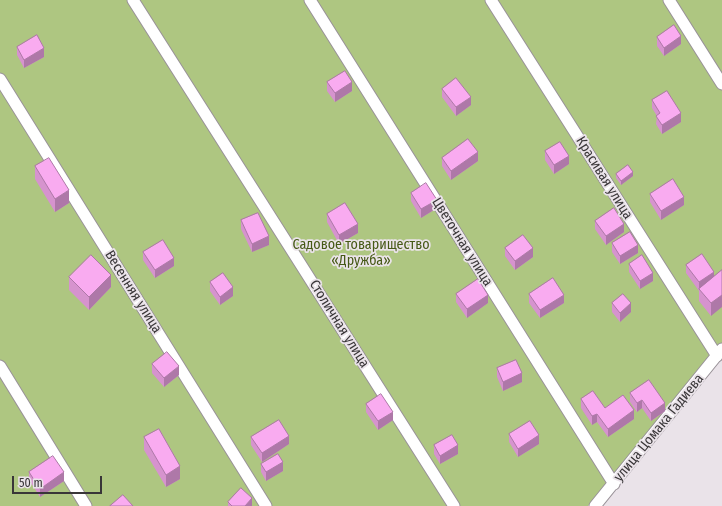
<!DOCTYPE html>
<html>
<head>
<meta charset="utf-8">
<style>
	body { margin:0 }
	#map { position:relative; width:722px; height:506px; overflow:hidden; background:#eae3e9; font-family:"Fira Sans Condensed",sans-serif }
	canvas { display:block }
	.scale { position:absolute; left:12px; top:476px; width:90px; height:18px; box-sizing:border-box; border:2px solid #393638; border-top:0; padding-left:5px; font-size:12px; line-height:14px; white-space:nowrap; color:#393638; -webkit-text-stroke:3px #eae3e9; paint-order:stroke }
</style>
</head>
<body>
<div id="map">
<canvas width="722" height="506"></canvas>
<div class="scale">50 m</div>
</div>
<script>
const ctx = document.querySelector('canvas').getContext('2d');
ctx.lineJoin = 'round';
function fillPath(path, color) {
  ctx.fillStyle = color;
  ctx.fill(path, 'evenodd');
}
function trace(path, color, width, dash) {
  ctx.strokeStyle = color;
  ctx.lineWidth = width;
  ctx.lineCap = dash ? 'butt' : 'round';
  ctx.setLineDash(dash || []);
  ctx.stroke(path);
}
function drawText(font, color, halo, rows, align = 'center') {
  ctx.font = font + ' "Fira Sans Condensed",sans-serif';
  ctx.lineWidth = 3.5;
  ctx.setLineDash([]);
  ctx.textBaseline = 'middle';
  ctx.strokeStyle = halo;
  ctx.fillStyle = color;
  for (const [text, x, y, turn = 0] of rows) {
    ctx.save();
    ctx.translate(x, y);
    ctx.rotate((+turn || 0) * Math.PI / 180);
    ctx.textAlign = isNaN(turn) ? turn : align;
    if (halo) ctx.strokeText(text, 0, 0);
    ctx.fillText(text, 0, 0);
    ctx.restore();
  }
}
fillPath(new Path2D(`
	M0 0H722V347L684 396 588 506H0Z`), '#aec681');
const minor = new Path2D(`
	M133 0 454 506
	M310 0 614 484
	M491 0 717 356
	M669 0 722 84
	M0 79 266 506
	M0 366 86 506
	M595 506 722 349`);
trace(minor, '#999298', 13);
trace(minor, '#fff', 11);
fillPath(new Path2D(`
	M657 37 681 44 664 56 657 46Z
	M17 47 44 57 24 68 17 55Z
	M327 82 352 91 335 102 327 91Z
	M442 89 471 105 456 116 442 97Z
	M652 100 681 122 662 134 656 124 657 116 652 108Z
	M545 151 569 164 554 174 545 160Z
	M442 158 478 161 451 180 442 166Z
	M35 166 69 203 55 212 35 179Z
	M616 174 633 176 621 185 616 178Z
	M411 193 437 208 421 218 411 201Z
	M650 194 684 205 661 220 650 202Z
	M327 214 358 233 339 244 327 222Z
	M241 220 269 245 252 252 241 229Z
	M595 221 624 232 606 245 595 229Z
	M612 243 638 253 620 264 612 252Z
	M505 248 533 257 515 270 505 256Z
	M143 252 174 266 155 278 143 260Z
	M629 264 653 281 640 289 629 272Z
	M686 265 714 272 711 316 699 301V290V291L686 273Z
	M69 277 111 287 89 310 69 290Z
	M210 282 233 296 220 305 210 291Z
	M456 294 488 303 467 318 456 302Z
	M529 294 564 303 540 318 529 303Z
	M612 303 631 312 620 322 612 312Z
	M152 364 179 375 164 387 152 373Z
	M497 368 522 382 503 391 497 377Z
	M630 393 665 411 651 421 642 408 637 412 630 402Z
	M581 399 605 408 634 419 608 437 597 422 592 425 581 408Z
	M366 404 393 420 378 430 366 412Z
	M509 434 539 444 518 457 509 442Z
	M144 437 180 479 166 487 144 450Z
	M251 437 289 444 262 462 251 445Z
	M434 445 458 454 440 464 434 454Z
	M261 464 283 471 266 481 261 472Z
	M29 472 64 481 40 497 29 480Z
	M228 502 252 506H228Z`), '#d693ce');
fillPath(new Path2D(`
	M681 36V44L664 56V48Z
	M44 48V57L24 68V60Z
	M352 82V91L335 102V93Z
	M471 97V105L456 116V107Z
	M681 113V122L662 134V125Z
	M478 152V161L451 180V171Z
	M569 156V164L554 174V165Z
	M633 172V176L621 185V181Z
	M69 190V203L55 212V199Z
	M684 197V205L661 220V211Z
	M437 200V208L421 218V209Z
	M358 224V233L339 244V235Z
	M624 224V232L606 245V236Z
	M269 236V245L252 252V244Z
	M638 245V253L620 264V256Z
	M533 248V257L515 270V261Z
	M174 258V266L155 278V270Z
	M714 272V280L699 289V291V282Z
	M653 273V281L640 289V281Z
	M111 275V287L89 310V297Z
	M233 287V296L220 305V297Z
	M488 295V303L467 318V309Z
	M564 295V303L540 318V310Z
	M722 295V307L711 316V303Z
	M631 303V312L620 322V313Z
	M179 366V375L164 387V378Z
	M522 373V382L503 391V382Z
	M642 400V408L637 412V403Z
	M665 403V411L651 421V413Z
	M634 410V419L608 437V429Z
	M393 412V420L378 430V421Z
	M597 414V422L592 425V416Z
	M539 435V444L518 457V449Z
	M289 436V444L262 462V453Z
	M458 445V454L440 464V456Z
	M283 462V471L266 481V472Z
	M180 466V479L166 487V475Z
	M64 472V481L40 497V489Z
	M252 498V506H245Z`), '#ae78a8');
const building = new Path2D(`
	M674 25 681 36 664 48 657 37Z
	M37 35 44 48 24 60 17 47Z
	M345 71 352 82 335 93 327 82Z
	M456 78 471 97 456 107 442 89Z
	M667 91 681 113 662 125 656 116 660 113 652 100Z
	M468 139 478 152 451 171 442 158Z
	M560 142 569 156 554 165 545 151Z
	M49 158 69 190 55 199 35 166Z
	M628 165 633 172 621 181 616 174Z
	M673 179 684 197 661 211 650 194Z
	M426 183 437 200 421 209 411 193Z
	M345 203 358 224 339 235 327 214Z
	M614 208 624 224 606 236 595 221Z
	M258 213 269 236 252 244 241 220Z
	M630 232 638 245 620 256 612 243Z
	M523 235 533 248 515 261 505 248Z
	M163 240 174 258 155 270 143 252Z
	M702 254 714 272 699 282 686 265Z
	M91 255 111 275 89 297 69 277Z
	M642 255 653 273 640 281 629 264Z
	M722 270V295L711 303 699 289Z
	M223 273 233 287 220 297 210 282Z
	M553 278 564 295 540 310 529 294Z
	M478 279 488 295 467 309 456 294Z
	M623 294 631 303 620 313 612 303Z
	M167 352 179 366 164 378 152 364Z
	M516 360 522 373 503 382 497 368Z
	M649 380 665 403 651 413 642 400 637 403 630 393Z
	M593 391 605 408 623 395 634 410 608 429 597 414 592 416 581 399Z
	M381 394 393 412 378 421 366 404Z
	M279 420 289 436 262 453 251 437Z
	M530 421 539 435 518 449 509 434Z
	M159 429 180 466 166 475 144 437Z
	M452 435 458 445 440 456 434 445Z
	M278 454 283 462 266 472 261 464Z
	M53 456 64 472 40 489 29 472Z
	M241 488 252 498 245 506H232L228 502Z
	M123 495 133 506H110Z`);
fillPath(building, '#f9abf0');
trace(building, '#ae78a8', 1);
drawText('14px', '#393638', '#eae3e9', [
	["Красивая улица",604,178,58],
	["Цветочная улица",462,242,58],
	["Весенняя улица",133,292,58],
	["Столичная улица",339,324,58],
	["улица Цомака Гадиева",659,428,-51]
]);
drawText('14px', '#465916', '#eae3e9', [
	["Садовое товарищество",361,245],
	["«Дружба»",361,261]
]);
</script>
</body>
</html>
